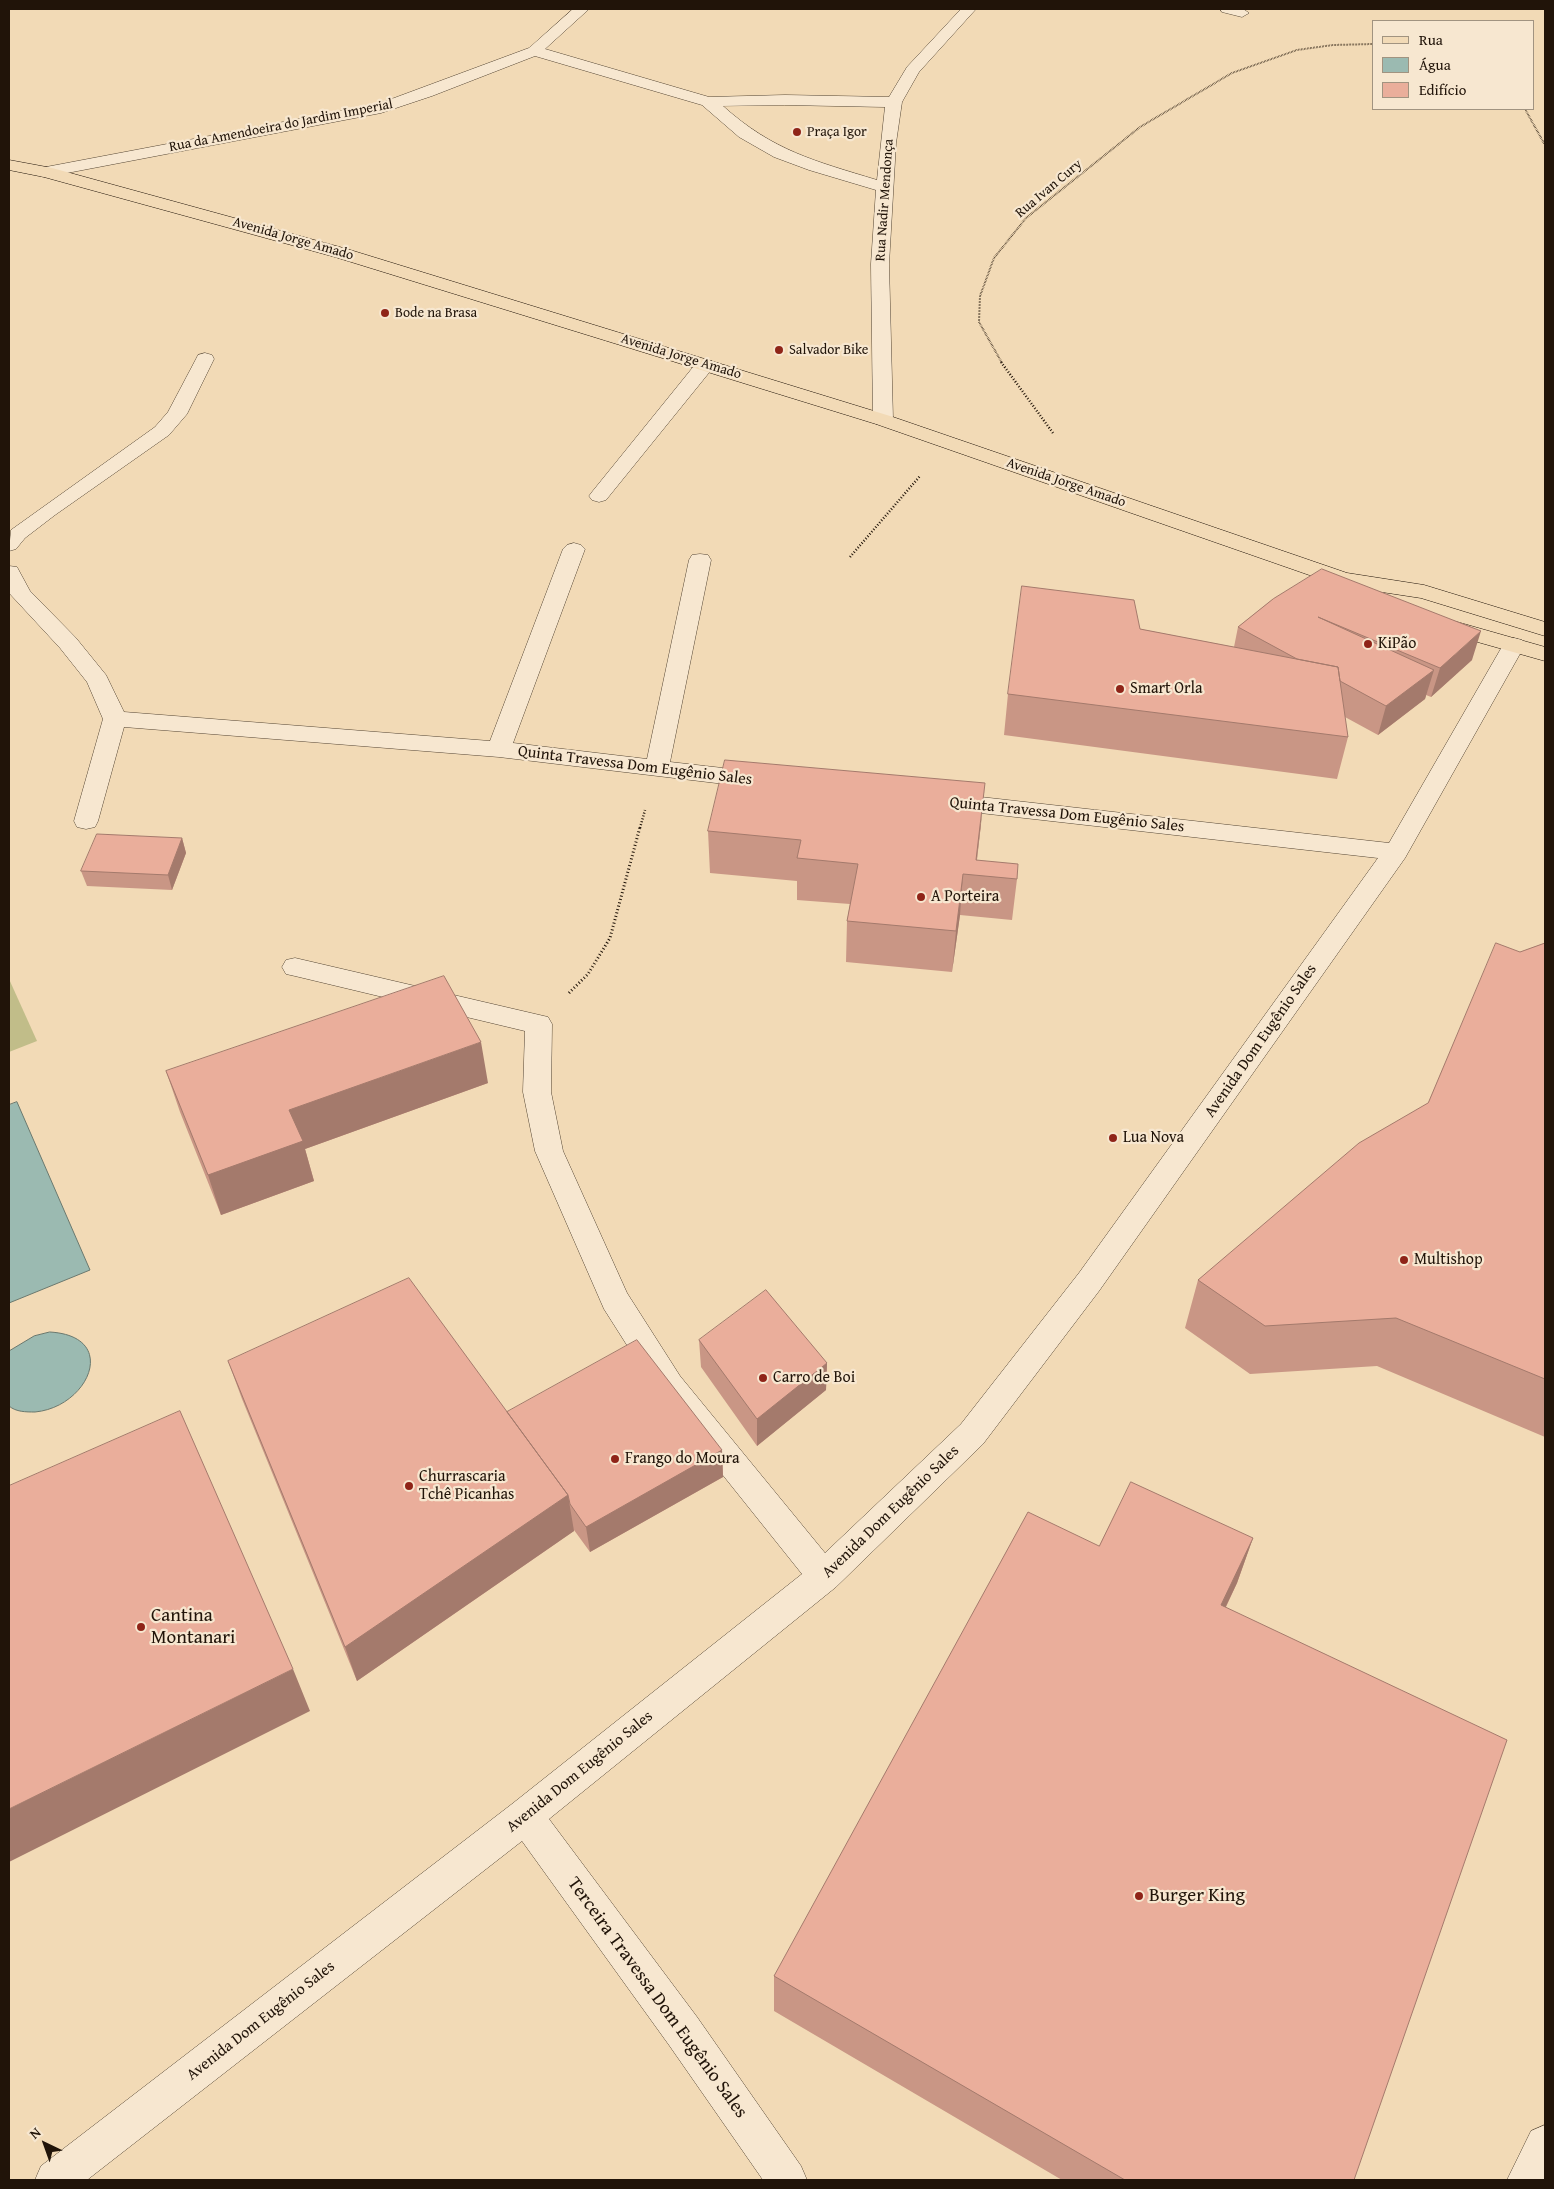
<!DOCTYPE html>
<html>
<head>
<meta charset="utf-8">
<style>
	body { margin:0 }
	#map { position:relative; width:1554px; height:2189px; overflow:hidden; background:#f2dab6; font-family:"Gentium Book Plus",serif }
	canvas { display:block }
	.frame { position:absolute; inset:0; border:10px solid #211409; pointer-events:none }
	.legend { position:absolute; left:1372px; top:20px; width:162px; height:90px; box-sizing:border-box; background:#f7e7d0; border:1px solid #a19380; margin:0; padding:6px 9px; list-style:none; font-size:15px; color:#211409 }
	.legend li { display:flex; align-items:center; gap:10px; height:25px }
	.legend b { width:25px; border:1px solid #a19380 }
	.north { position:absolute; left:20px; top:2119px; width:50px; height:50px; -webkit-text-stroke:4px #f7e7d0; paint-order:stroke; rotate:318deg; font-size:14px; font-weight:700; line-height:20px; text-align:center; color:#211409 }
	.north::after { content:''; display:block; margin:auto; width:18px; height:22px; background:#211409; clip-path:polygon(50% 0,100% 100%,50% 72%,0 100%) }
</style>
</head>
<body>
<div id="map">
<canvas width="1554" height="2189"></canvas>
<div class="frame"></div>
<ul class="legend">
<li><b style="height:6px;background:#f2dab6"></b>Rua</li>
<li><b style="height:14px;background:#9bbab1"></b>Água</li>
<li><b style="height:14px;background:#eaae9b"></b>Edifício</li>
</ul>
<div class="north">N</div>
</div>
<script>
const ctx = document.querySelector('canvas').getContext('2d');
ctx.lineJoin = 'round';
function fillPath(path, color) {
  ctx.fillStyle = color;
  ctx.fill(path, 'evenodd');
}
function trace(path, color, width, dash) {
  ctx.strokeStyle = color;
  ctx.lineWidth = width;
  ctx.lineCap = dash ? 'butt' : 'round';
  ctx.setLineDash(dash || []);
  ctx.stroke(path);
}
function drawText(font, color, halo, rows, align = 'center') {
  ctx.font = font + ' "Gentium Book Plus",serif';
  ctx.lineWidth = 4.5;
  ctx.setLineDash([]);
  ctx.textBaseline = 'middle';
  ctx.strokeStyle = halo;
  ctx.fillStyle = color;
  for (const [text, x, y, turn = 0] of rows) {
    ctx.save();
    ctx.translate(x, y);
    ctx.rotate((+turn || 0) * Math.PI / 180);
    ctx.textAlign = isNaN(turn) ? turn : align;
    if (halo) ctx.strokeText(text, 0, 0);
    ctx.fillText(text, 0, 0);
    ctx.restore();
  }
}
fillPath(new Path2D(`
	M9 979 37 1041 9 1052Z`), '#c1bd89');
const water = new Path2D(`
	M17 1102 90 1270 9 1303V1105Z
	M50 1332C120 1336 89 1407 35 1412 26 1412 16 1412 9 1406V1351L34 1336Z`);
fillPath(water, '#9bbab1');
trace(water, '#6a786e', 1);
const minor = new Path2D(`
	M573 9H589L545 49 709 97 785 95 889 97 907 67 961 9H976L919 72 902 102 896 143 889 264 893 420 890 424H876L873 420 871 264 876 190 809 170 774 157 739 137 702 105 535 56 432 96 381 113 46 177 40 176 38 172 40 168 46 167 378 104 529 48ZM785 105 885 107 877 180C815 161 773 151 723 106Z
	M1220 9H1243L1249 13 1242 17 1222 12Z
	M205 353 212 355 214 359 187 414 169 435 55 515 25 538 16 549 9 551 11 530 155 427 168 412 196 359 198 355Z
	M705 359 712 361 715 365 712 369 606 500 599 502 592 500 589 496 592 492 698 361Z
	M574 543 581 545 585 549 513 743 647 759 689 560 692 555 700 554 708 555 711 560 670 762 758 772 766 774 770 780 766 786 758 788 499 757 124 727 98 821 95 827 86 829 77 827 74 821 103 719 87 682 60 648 10 594 9 566 17 567 30 591 76 638 106 675 124 712 490 741 563 549 567 545Z
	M1514 638 1522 640 1525 645 1405 858 1099 1291 983 1444 836 1587 549 1819 697 2017 801 2166 807 2180H763L669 2045 522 1841 87 2180H35L41 2166 512 1804 802 1574 658 1394 604 1309 535 1151 523 1092 525 1031 295 976 286 974 282 967 286 960 295 958 548 1017 552 1024 551 1092 563 1151 627 1293 680 1376 825 1553 961 1424 1079 1273 1378 858 945 809 936 807 933 801 936 795 945 793 1389 843 1503 645 1506 640Z
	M1545 2125V2180H1507L1531 2131Z`);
const major = new Path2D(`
	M9 160 52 168 347 249 890 416 1347 573 1424 585 1545 622V636L1421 598 1362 589C1352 593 1345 589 1335 584L876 424 335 257 44 177 9 170Z
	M1443 618 1545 647V661L1435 630 1432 625 1435 620Z`);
trace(minor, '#554634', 1);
trace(major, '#211409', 1);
trace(new Path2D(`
	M1525 109 1545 145
	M1002 363 979 322 980 296 994 258 1026 218 1140 127 1232 73 1297 50 1333 45 1373 44`), '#211409', 2, [0.5, 1]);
trace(new Path2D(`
	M1001 362 1053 433
	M850 557 920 476
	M640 828 645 810`), '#211409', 2.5, [1, 2]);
trace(new Path2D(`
	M569 993 588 974 610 938 640 827`), '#211409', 3, [1, 2.5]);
fillPath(minor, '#f7e7d0');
fillPath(major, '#f2dab6');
fillPath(new Path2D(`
	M1273 599 1472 660 1431 697 1426 695 1425 699 1378 735 1345 717 1348 737 1337 779 1004 735 1008 694 1140 629 1234 647 1238 627Z
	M981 824 977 860 1017 879 1012 920 960 915 952 972 846 962 847 921 850 904 797 900V881L710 873 708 831Z
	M182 838 186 853 172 890 87 886 81 871Z
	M1545 943V1437L1377 1366 1250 1374 1185 1328 1198 1280 1428 1103 1520 952Z
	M166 1071 488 1083 305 1149 314 1181 221 1215 180 1112Z
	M699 1340 827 1363 826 1390 757 1446 701 1367Z
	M228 1361 722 1450 723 1477 590 1552 574 1530V1531L357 1681 242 1399Z
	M1253 1538 1237 1583 1226 1607 1354 2180H1062L774 2011V1976L1099 1546Z`), '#c99685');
fillPath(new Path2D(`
	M1481 631 1472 660 1431 697 1440 668Z
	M1434 670 1425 699 1378 735 1386 706Z
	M985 783 981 824 975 875Z
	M182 838 186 853 172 890 168 875Z
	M963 874 960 915 952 972 956 931Z
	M481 1042 488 1083 305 1149 314 1181 221 1215 208 1175 289 1110Z
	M827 1363 826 1390 757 1446V1419Z
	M722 1450 723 1477 590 1552 586 1527Z
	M568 1495 574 1531 357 1681 345 1647Z
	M1253 1538 1237 1583 1206 1648 1221 1605Z
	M293 1669 310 1711 9 1862V1809Z`), '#a47a6c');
const building = new Path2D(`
	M1322 569 1481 631 1440 668 1318 617 1434 670 1386 706 1340 681 1338 667 1297 659 1238 627 1273 599Z
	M1022 586 1134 600 1140 629 1338 667 1348 737 1008 694Z
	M725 760 985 783 976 860 1018 864 1017 879 963 874 956 931 847 921 858 864 797 858 801 840 708 831Z
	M97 834 182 838 168 875 81 871Z
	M1496 943 1520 952 1545 943V1379L1396 1318 1265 1326 1198 1280 1359 1143 1428 1103Z
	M444 976 481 1042 289 1110 303 1141 208 1175 166 1071Z
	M409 1278 568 1495 345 1647 228 1361Z
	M766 1290 827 1363 757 1419 699 1340Z
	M637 1340 722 1450 586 1527 570 1504 568 1495 507 1412Z
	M180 1411 293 1669 9 1809V1486Z
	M1131 1482 1253 1538 1221 1605 1507 1740 1354 2180H1125L774 1976 1028 1512 1099 1546Z`);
fillPath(building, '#eaae9b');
trace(building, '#a47a6c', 1);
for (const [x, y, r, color] of [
	[797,132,5,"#8f2418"],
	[385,313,5,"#8f2418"],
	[779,350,5,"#8f2418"],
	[1368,644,5,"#8f2418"],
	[1120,689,5,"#8f2418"],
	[921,897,5,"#8f2418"],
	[1113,1138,5,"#8f2418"],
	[1404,1260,5,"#8f2418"],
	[763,1378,5,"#8f2418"],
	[615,1459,5,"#8f2418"],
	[409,1486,5,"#8f2418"],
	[141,1627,5,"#8f2418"],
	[1139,1896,5,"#8f2418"]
]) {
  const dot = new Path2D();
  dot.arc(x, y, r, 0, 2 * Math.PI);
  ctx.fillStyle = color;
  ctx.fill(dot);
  trace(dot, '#f7e7d0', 2);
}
drawText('14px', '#211409', '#f7e7d0', [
	["Rua da Amendoeira do Jardim Imperial",281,126,-11],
	["Rua Ivan Cury",1049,189,-40],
	["Rua Nadir Mendonça",885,200,-86],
	["Avenida Jorge Amado",293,239,16],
	["Avenida Jorge Amado",681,357,17],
	["Avenida Jorge Amado",1066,483,19]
]);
drawText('14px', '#211409', '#f7e7d0', [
	["Praça Igor",807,132],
	["Bode na Brasa",395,313],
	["Salvador Bike",789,350]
], 'left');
drawText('16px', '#211409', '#f7e7d0', [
	["KiPão",1378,644],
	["Smart Orla",1130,689],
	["A Porteira",931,897],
	["Lua Nova",1123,1138],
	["Multishop",1414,1260],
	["Carro de Boi",773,1378],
	["Frango do Moura",625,1459],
	["Churrascaria",419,1477],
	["Tchê Picanhas",419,1495]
], 'left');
drawText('16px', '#211409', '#f7e7d0', [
	["Quinta Travessa Dom Eugênio Sales",635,766,7],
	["Quinta Travessa Dom Eugênio Sales",1067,815,6],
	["Avenida Dom Eugênio Sales",1261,1041,-55],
	["Avenida Dom Eugênio Sales",891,1512,-44],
	["Avenida Dom Eugênio Sales",580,1772,-39],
	["Avenida Dom Eugênio Sales",261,2021,-38]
]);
drawText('19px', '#211409', '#f7e7d0', [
	["Cantina",151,1616],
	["Montanari",151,1638],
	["Burger King",1149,1896]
], 'left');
drawText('19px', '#211409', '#f7e7d0', [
	["Terceira Travessa Dom Eugênio Sales",657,1998,54]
]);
</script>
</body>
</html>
